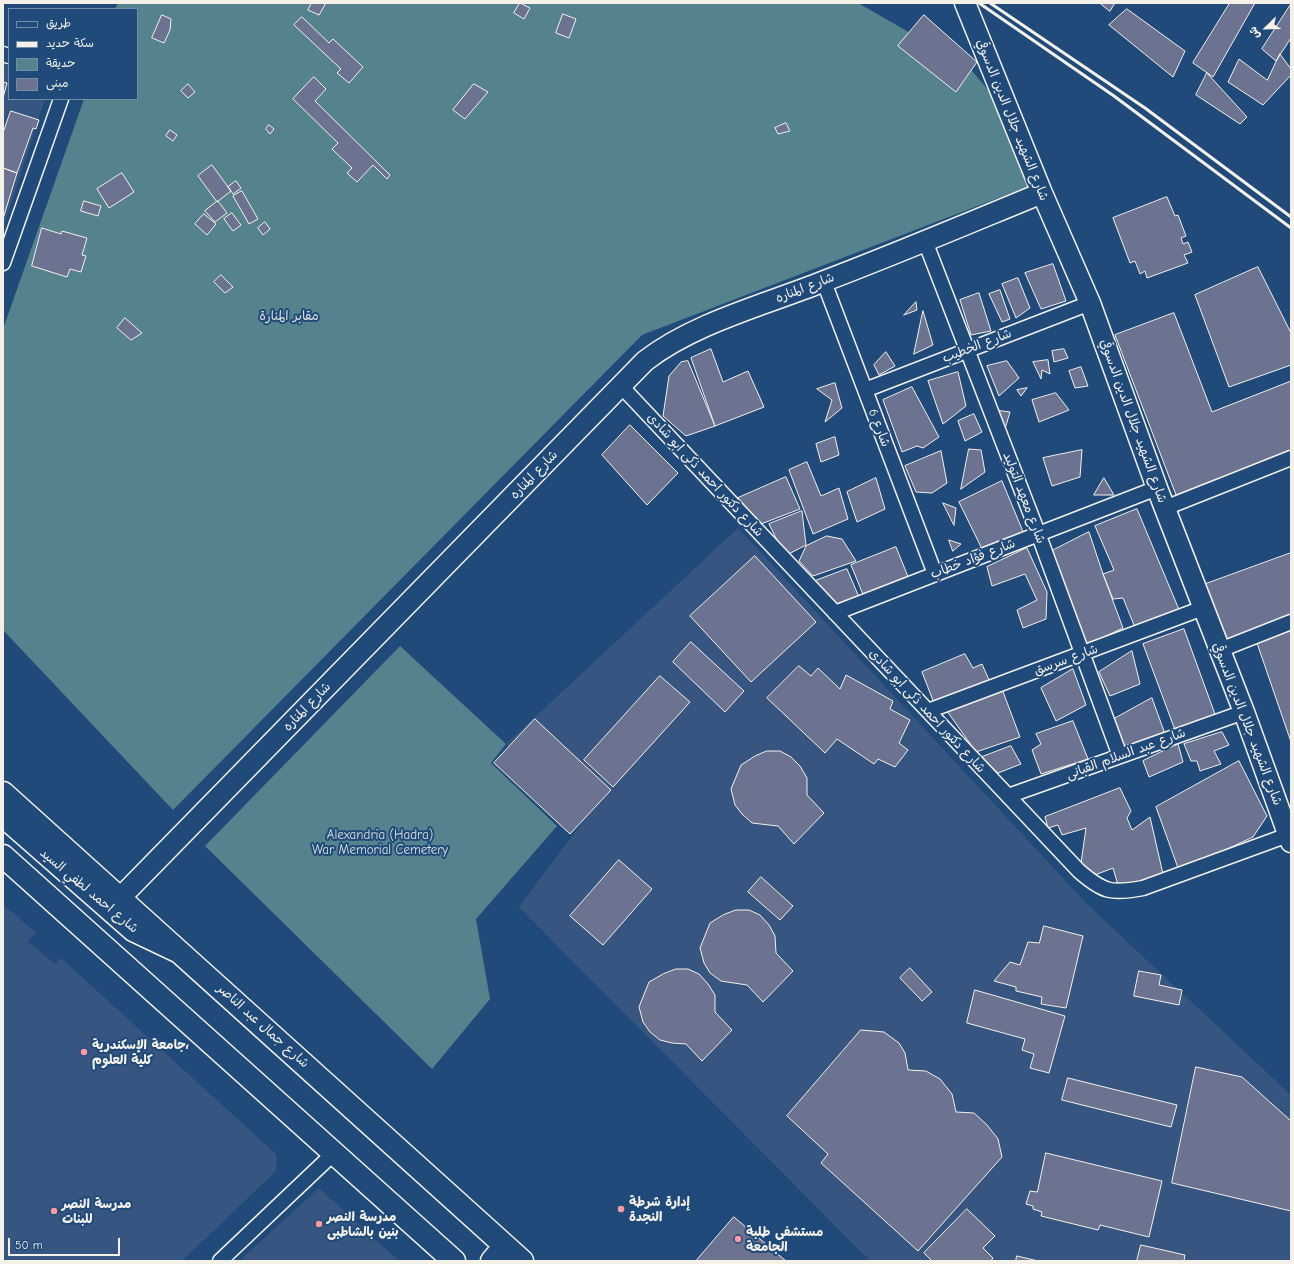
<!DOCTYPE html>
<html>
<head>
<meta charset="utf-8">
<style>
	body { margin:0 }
	#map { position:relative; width:1294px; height:1264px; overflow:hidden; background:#1f4a7a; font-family:"Comic Neue","Playpen Sans Arabic",sans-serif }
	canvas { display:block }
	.frame { position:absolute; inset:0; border:4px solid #f4f1e8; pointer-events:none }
	.legend { position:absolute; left:8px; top:8px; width:130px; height:92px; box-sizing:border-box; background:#1f4a7a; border:1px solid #748da6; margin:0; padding:5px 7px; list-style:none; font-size:12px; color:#f4f1e8 }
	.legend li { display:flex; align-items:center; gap:8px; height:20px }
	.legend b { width:20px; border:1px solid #748da6 }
	.north { position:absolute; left:1246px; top:8px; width:40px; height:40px; -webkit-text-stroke:3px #1f4a7a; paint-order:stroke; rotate:247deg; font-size:11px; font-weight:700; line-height:16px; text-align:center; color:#f4f1e8 }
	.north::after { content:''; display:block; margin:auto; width:14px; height:18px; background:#f4f1e8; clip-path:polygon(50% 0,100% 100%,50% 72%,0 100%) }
	.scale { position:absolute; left:8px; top:1238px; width:112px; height:18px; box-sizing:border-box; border:2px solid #f4f1e8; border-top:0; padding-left:5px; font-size:12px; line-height:14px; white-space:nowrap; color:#f4f1e8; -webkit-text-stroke:3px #1f4a7a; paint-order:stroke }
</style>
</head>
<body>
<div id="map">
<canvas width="1294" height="1264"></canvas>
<div class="frame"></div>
<ul class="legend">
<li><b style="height:5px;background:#1f4a7a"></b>طريق</li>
<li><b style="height:5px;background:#f4f1e8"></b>سكة حديد</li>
<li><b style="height:11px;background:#54838d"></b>حديقة</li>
<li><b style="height:11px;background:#6c7391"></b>مبنى</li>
</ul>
<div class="north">ش</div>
<div class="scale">50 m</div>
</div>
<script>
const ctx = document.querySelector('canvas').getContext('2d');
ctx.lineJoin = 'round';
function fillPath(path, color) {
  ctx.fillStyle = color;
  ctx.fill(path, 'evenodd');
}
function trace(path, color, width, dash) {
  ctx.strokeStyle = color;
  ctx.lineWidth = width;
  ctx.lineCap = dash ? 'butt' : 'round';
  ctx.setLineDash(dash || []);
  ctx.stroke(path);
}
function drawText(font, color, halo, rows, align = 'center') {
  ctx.font = font + ' "Comic Neue","Playpen Sans Arabic",sans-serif';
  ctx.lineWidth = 4;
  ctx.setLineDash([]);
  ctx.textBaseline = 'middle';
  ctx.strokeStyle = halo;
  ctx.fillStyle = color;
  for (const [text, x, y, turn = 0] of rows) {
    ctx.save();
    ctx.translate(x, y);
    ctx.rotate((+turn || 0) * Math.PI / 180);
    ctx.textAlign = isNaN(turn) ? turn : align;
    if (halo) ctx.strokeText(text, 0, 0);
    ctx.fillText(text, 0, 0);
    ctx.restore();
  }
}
fillPath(new Path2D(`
	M3 64 9 66V99H45L3 229Z
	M738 528 1089 906 1291 1095V1261H870L519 907 581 824 506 744Z
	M3 904 36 933 28 942 55 964 61 958 276 1154 277 1163 275 1172 182 1261H3Z
	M319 1188 399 1261H239Z`), '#365681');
fillPath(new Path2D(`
	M118 3H858L968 66 999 103 1027 187 642 335 173 810 3 630V329L84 99H137V9H115Z
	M400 646 506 744 491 763 557 826 476 919 490 999 432 1069 205 846Z`), '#54838d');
const building = new Path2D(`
	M312 3H326L319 15 308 10Z
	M520 3 530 8 524 19 514 13Z
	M1100 3H1115L1110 11Z
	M1230 3H1255L1213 77 1193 63Z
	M1291 4V38L1276 61 1262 49Z
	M1127 9 1185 51 1173 77 1109 25Z
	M563 14 576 19 569 38 556 33Z
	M162 15 171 19 170 30 164 43 152 38Z
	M924 15 977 62 956 92 898 46Z
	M302 17 329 43 333 39 363 67 349 83 337 73 341 69 294 25Z
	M1280 54 1291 69V75L1263 105 1228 82 1239 59 1267 80Z
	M1207 73 1247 117 1240 124 1196 95Z
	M314 77 326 89 315 101 390 175 387 179 373 165 357 182 347 173 352 168 332 149 338 143 293 99Z
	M3 82 7 83 3 98Z
	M188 84 195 92 188 98 181 91Z
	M474 84 488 92 465 119 453 110Z
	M11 111 39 120 36 129 33 128 17 173 3 168V133Z
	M786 123 790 131 778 134 775 128Z
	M269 125 274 129 270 134 266 129Z
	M170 130 177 135 173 141 166 136Z
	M212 165 231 191 217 202 198 176Z
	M3 168 17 173 3 219Z
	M122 173 134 192 109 208 97 189Z
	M236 181 241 188 233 194 228 187Z
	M242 191 258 219 249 224 233 196Z
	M1167 197 1175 216 1178 215 1186 236 1181 238 1183 244 1188 242 1192 252 1184 255 1188 263 1147 278 1145 271 1140 274 1135 261 1130 263 1113 218Z
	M84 201 101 206 98 216 81 211Z
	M218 201 227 213 215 222 205 211Z
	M232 213 241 225 233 231 224 219Z
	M204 214 216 224 207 235 195 224Z
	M265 222 270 229 263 235 258 228Z
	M42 228 61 234 62 231 87 238 82 255 86 256 81 272 70 269 67 277 32 266Z
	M1053 264 1066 301 1041 309 1025 273Z
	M1258 267 1291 333V365L1229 387 1195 295Z
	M221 275 233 287 225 293 214 282Z
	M1018 278 1030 308 1016 318 1002 284Z
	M1000 290 1010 319 1002 322 989 294Z
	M979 293 991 331 971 335 960 300Z
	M916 302 917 310 904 315Z
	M923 311 933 345 914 354Z
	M1174 313 1212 412 1291 381V451L1176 495 1115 335Z
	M125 318 142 333 131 340 117 328Z
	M711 349 723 382 748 371 764 407 715 426 691 358Z
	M1064 349 1068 358 1054 362 1052 351Z
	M886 352 895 366 879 375 874 365Z
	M1048 360 1050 374 1042 370 1041 379 1033 362Z
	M688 361 715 426 686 436 663 416 669 376 681 362Z
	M1007 361 1019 378 999 396 987 366Z
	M1081 367 1088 386 1075 388 1069 371Z
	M958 372 966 406 943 424 928 381Z
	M835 383 842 408 825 422 832 400 817 389Z
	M912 387 939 437 923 448 917 446 902 452 883 400Z
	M1027 388 1021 396 1017 390Z
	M1056 393 1069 410 1039 422 1032 400Z
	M995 410 1010 412 1005 429Z
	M974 414 982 432 965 441 958 421Z
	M630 425 678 473 647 505 602 455Z
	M835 437 839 455 821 462 816 444Z
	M969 449 981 450 985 472 961 489Z
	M1082 450 1080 477 1052 486 1043 458Z
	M941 451 947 483 932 493 916 492 905 466Z
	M807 462 821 496 839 488 848 519 813 534 789 470Z
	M786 477 800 509 761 524 738 498Z
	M876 478 885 509 857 522 847 492Z
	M1104 478 1114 495H1094Z
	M1002 481 1024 534 982 549 959 502Z
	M943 503 956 508 954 525Z
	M1137 509 1180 612 1136 630 1123 598 1113 599 1103 574 1114 570 1095 526Z
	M802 511 806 545 785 556 769 524Z
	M1089 532 1103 574 1123 628 1085 646 1046 554Z
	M827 536 842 539 856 561 813 576 799 561 806 546Z
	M949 540 961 544 953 551Z
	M896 547 909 579 864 597 851 565Z
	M1027 548 1047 592 1046 619 1023 628 1017 610 1037 600 1025 574 992 586 987 567Z
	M1291 553V618L1225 644 1203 585Z
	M755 556 816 622 751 682 690 616Z
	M847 569 859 597 836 604 815 581Z
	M1184 629 1216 717 1175 730 1143 644Z
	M1291 631V742L1257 643Z
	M691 642 744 691 725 712 673 662Z
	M1132 651 1140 684 1110 696 1099 672Z
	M965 654 973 668 982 664 989 680 934 703 922 672Z
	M799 666 811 676 818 668 840 689 846 675 893 701 890 709 910 720 899 743 908 750 895 767 878 759 874 764 837 739 825 753 767 698Z
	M1073 669 1086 705 1056 721 1041 688Z
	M660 676 690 702 613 787 584 760Z
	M1002 689 1020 737 976 752 947 711Z
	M1152 698 1165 734 1125 749 1114 719Z
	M535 719 611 790 570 834 494 763Z
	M1073 721 1088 759 1041 774 1032 750 1041 744 1036 734Z
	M1222 732 1229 745 1214 751 1221 764 1200 771 1197 761H1191L1184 744Z
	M1178 744 1183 762 1149 777 1143 761Z
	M1011 746 1021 764 998 773 982 757Z
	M767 751H780L791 757 800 766 807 778V795L824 813 794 844 778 826 752 823 742 814 735 805 731 789 741 765 755 756Z
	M1239 761 1267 816 1253 837 1210 857 1178 868 1156 807Z
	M1120 788 1131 811 1127 818 1132 830 1150 817 1163 874 1120 892 1113 868 1087 878 1081 863 1086 828 1062 835 1058 825 1048 828 1045 817Z
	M619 860 652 889 603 945 570 916Z
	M761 877 793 906 780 920 748 892Z
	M736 910H749L760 915 769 925 775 936 776 953 793 971 763 1002 747 985 721 981 710 973 704 963 700 948 710 923 723 915Z
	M1044 926 1083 936 1066 1008 1041 1004 1042 997 1016 991V987L994 981 1010 962 1020 965 1028 942 1039 943Z
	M910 968 932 992 922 1001 900 978Z
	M676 969H688L699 974 708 984 715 995V1012L732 1030 702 1061 686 1044 672 1043 660 1040 650 1032 643 1022 639 1007 649 982 663 974Z
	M1139 971 1161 975 1159 985 1182 990 1179 1005 1134 996Z
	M975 990 1065 1016 1049 1073 1030 1068 1034 1054 1022 1050 1025 1039 967 1023Z
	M861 1030 884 1032 899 1043 905 1053 908 1070 926 1071 940 1079 952 1094 956 1112 974 1113 987 1125 998 1139 1002 1157 918 1251 821 1163 828 1154 787 1116Z
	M1196 1067 1242 1077 1291 1121V1211L1172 1183Z
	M1068 1078 1177 1105 1171 1127 1062 1100Z
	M1046 1153 1162 1181 1149 1237 1100 1225 1098 1230 1041 1216 1042 1212 1033 1209V1206L1026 1204 1030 1191 1037 1192Z
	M967 1209 995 1236 983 1248 993 1258 991 1261H932L924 1253Z
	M734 1217 786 1261H696Z
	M1141 1245 1185 1255 1184 1261H1137Z
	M1017 1256 1038 1261H1016Z`);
fillPath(building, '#6c7391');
trace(building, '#f4f1e8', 1);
const street = new Path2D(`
	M3 54 9 56
	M925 241 1038 533 1120 756
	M3 263 61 99
	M824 282 935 574
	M621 386 1079 871C1103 892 1111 894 1143 888L1288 835
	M865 390 1090 303
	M1165 508 1291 458
	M835 613 1157 488
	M1220 650 1291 622
	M928 711 1203 608
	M1008 796 1244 712
	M220 1261 334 1153`);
const secondary = new Path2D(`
	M965 3 1042 193 1090 303 1157 488 1244 712 1291 842
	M3 817 133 931 175 951
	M120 898 645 361C694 323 764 305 822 282 896 254 969 223 1042 193`);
const primary = new Path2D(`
	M3 793 522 1261
	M3 856 454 1261
	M492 1261 505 1246`);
trace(street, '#f4f1e8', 17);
trace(secondary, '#f4f1e8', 23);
trace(primary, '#f4f1e8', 25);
trace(street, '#1f4a7a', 14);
trace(secondary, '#1f4a7a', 20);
trace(primary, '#1f4a7a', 22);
trace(new Path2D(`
	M979 3 1114 96 1291 228
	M990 3 1145 108 1291 217`), '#f4f1e8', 3);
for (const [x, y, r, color] of [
	[84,1052,4,"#ff9aa2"],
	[621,1209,4,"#ff9aa2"],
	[54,1211,4,"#ff9aa2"],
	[319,1224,4,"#ff9aa2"],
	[738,1239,4,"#ff9aa2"]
]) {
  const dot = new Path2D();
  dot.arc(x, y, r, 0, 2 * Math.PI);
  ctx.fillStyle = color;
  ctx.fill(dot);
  trace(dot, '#1f4a7a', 1.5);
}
drawText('13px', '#f4f1e8', '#1f4a7a', [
	["شارع الشهيد جلال الدين الدسوقي",1012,120,68],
	["شارع المناره",805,288,-21],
	["شارع الخطيب",977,346,-21],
	["شارع الشهيد جلال الدين الدسوقي",1133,421,70],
	["شارع 6",879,428,69],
	["شارع المناره",534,475,-46],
	["شارع دكتور احمد ذكى ابو شادى",705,475,47],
	["شارع معهد التوليد",1024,498,69],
	["شارع فؤاد خطاب",973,559,-21],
	["شارع سرسق",1066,660,-20],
	["شارع المناره",307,707,-46],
	["شارع دكتور احمد ذكى ابو شادى",927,711,47],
	["شارع الشهيد جلال الدين الدسوقي",1247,724,69],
	["شارع عبد السلام القبانى",1126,754,-20],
	["شارع احمد لطفي السيد",89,891,40],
	["شارع جمال عبد الناصر",263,1026,42]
]);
drawText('13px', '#dce0da', '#1f4a7a', [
	["مقابر المنارة",289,316],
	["Alexandria (Hadra)",380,835],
	["War Memorial Cemetery",380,850]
]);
drawText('bold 13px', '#f4f1e8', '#1f4a7a', [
	["جامعة الإسكندرية،",92,1045],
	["كلية العلوم",92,1060],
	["إدارة شرطة",629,1202],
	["النجدة",629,1217],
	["مدرسة النصر",62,1204],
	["للبنات",62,1219],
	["مدرسة النصر",327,1217],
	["بنين بالشاطبى",327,1232],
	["مستشفى طلبة",746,1232],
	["الجامعة",746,1247]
], 'left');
</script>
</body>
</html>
